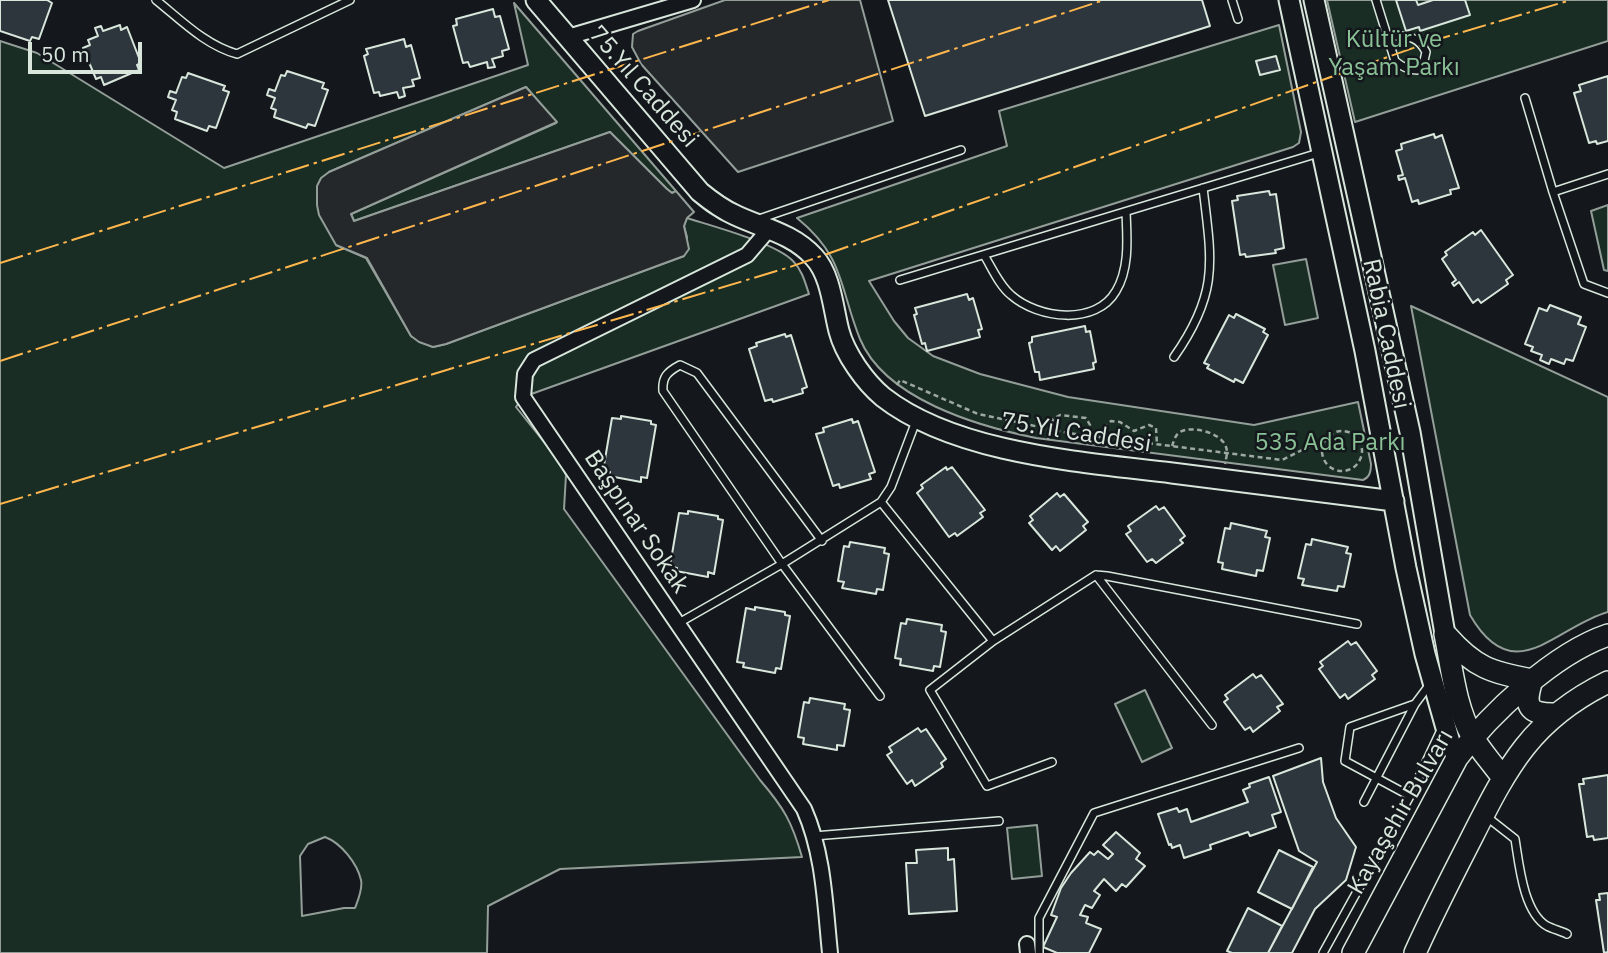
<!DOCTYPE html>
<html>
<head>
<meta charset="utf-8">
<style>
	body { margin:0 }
	#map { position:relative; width:1608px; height:953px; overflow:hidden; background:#14181c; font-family:"IBM Plex Sans",sans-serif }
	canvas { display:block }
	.scale { position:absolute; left:28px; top:42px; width:114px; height:32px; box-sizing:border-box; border:4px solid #d8e6dc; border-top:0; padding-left:9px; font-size:21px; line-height:24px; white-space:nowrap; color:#d8e6dc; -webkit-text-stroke:5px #14181c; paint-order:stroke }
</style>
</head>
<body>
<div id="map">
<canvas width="1608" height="953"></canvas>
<div class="scale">50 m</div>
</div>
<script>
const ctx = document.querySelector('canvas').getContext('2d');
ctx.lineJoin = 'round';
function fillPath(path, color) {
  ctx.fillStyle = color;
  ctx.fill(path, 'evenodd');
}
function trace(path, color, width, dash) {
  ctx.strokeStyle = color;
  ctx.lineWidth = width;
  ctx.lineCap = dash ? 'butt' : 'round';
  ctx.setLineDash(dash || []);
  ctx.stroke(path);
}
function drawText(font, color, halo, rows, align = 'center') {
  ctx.font = font + ' "IBM Plex Sans",sans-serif';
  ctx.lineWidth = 5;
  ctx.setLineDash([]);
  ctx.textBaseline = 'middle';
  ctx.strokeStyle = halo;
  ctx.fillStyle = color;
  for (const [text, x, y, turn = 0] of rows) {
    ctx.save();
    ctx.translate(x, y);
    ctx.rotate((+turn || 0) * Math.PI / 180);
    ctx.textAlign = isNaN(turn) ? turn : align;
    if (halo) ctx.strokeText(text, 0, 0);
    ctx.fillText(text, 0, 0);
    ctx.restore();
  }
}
const green = new Path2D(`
	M1327 0H1608V41L1355 122Z
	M514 3 676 191 672 193 667 189 610 132 354 221 351 214 556 123 526 87 329 172 336 245 366 258 411 336 433 347 446 344 684 256 687 237 684 226 687 218C712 226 776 243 793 261 802 270 805 282 809 294L523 397 516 407 560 462 566 475 564 509 760 780C784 808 792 822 802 857L560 869 488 906 487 953H0V41L37 53 224 168 528 65ZM325 837C341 843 357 863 361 880 363 889 358 900 355 908H344L302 916 300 856 308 844Z
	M1279 25 1301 132 1299 143 1293 147 869 281 894 321 908 338 933 356 980 374 1068 397 1254 425 1358 402 1371 464C1371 471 1370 477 1363 480L1036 438C977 426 885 399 860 339 839 287 845 257 797 218L1007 146 999 111Z
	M1608 205V271L1604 270 1591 211Z
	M1306 259 1318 318 1285 325 1273 265Z
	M1411 306 1608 397V612C1555 627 1514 691 1470 615Z
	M1145 690 1172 748 1142 762 1115 704Z
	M1037 825 1042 876 1012 879 1007 828Z`);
fillPath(green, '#1a2d24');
trace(green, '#939e99', 2);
const parking = new Path2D(`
	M725 0H860L893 121 738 172 641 64 632 47 633 34 638 31Z
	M526 87 557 122 351 214 354 221 610 132 667 189 672 193 676 191 694 212 687 218 684 226 689 249 684 256 446 344 433 347 419 342 411 336 367 258 336 245 319 215 317 205V186L321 178 329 172Z`);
fillPath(parking, '#24282b');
trace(parking, '#939e99', 2);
const building = new Path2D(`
	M0 0H47L52 3 39 39 32 37 30 41 0 31Z
	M888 0H1202L1210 26 925 116Z
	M1396 0H1416L1418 5 1433 0H1465L1470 15 1420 31 1419 27 1406 31Z
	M493 9 495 17 500 16 509 49 502 51 503 56 492 59 495 67 488 68 487 62 470 67 468 62 463 63 453 26 457 25 456 19Z
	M120 25 121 30 127 27 141 63 137 65 139 70 104 85 101 77 96 79 83 48 90 45 88 40 98 36 95 28 101 26 103 31Z
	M404 39 406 47 411 45 420 78 412 80 414 86 403 88 405 96 399 98 397 92 380 96 379 92 374 93 364 56 368 54 366 49Z
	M1276 56 1280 70 1260 75 1256 61Z
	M287 71 324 83 322 88 328 90 315 126 308 124 306 128 274 117 276 110 271 108 275 98 267 95 269 89 275 91 281 75 285 76Z
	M188 73 225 86 223 90 229 92 216 128 209 126 207 131 175 119 177 112 172 110 176 100 168 97 170 91 176 93 182 77 186 78Z
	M1608 76V141L1597 144 1596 141 1589 143 1574 93 1581 91 1579 85Z
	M1434 134 1435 138 1442 135 1459 188 1450 190 1451 194 1419 204 1418 200 1412 202 1405 178 1399 180 1398 176 1403 175 1396 151 1402 149 1401 144Z
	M1269 191 1270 195 1276 194 1284 248 1275 250 1276 253 1246 257 1245 254 1240 255 1232 201 1238 200 1237 196Z
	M1481 230 1513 275 1506 280 1508 284 1481 303 1478 299 1473 303 1459 282 1454 286 1452 283 1456 280 1442 259 1447 255 1445 252 1473 232 1475 235Z
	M967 294 969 300 973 298 982 329 978 330 980 337 927 351 925 343 922 344 914 315 917 314 915 308Z
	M1550 305 1581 317 1578 324 1586 327 1573 361 1566 359 1564 364 1551 359 1549 364 1540 360 1542 355 1531 351 1533 347 1525 344 1539 308 1547 311Z
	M1236 314 1265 329 1263 332 1268 335 1243 383 1235 379 1234 382 1207 368 1209 365 1204 363 1229 315 1234 318Z
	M1085 326 1086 332 1090 331 1096 362 1093 363 1094 369 1040 380 1039 372H1035L1029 343 1032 342V337Z
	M785 334 786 337 791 335 807 387 802 389 803 393 773 402 772 399 765 401 749 349 757 346 756 343Z
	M621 416 651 421V424L656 425 647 478 641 477V482L609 476 610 472 603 471 612 418 621 419Z
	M852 419 853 423 858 421 875 472 869 474 871 479 840 488 839 484 833 486 816 434 824 432 823 428Z
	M946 467 947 470 952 467 985 510 980 513 983 517 957 536 955 533 949 537 917 493 923 488 921 485Z
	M1057 493 1060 497 1064 494 1088 522 1083 526 1086 530 1060 551 1056 546 1052 550 1029 523 1033 520 1030 516Z
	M1156 506 1159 510 1164 507 1185 536 1180 540 1183 543 1156 563 1152 559 1147 562 1126 534 1131 531 1128 526Z
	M688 511 718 516V519L723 520 714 574 708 572V577L676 571 677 568 670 566 679 513 688 514Z
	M1231 523 1267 531 1265 537 1270 538 1263 571 1257 570 1256 576 1222 569 1223 563 1218 562 1225 528 1230 529Z
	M1312 539 1348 547 1346 553 1351 554 1344 587 1338 586 1337 591 1302 585 1304 579 1298 578 1306 544 1311 545Z
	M850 542 885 548 884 553 889 554 883 590 877 589 876 594 842 588 844 582 838 581 844 546 849 547Z
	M755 607 785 612V615L790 616 781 669 776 668 775 673 743 667 744 663 737 662 746 608 755 610Z
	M907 619 942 625 941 631 946 632 940 667 934 666 933 671 900 665 901 659 895 658 901 623 906 624Z
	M1348 641 1351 645 1356 642 1377 671 1372 675 1375 679 1348 699 1345 694 1340 698 1319 669 1323 666 1320 662Z
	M1253 674 1256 678 1261 675 1283 704 1277 707 1280 711 1253 732 1250 727 1245 730 1224 702 1228 699 1225 695Z
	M810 698 845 704 844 709 850 710 844 746 837 745V750L803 744 804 738 798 737 804 702 809 703Z
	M918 728 921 732 926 729 946 759 941 763 943 767 915 786 912 780 907 784 887 755 892 752 889 747Z
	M1321 758 1323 782 1336 818 1356 847 1346 880 1315 909 1292 953H1268L1317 862 1299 851 1273 776Z
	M1608 775V838L1594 840 1593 836 1587 837 1579 784H1584L1583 779Z
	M1269 777 1281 812 1272 815 1276 827 1250 836 1248 832 1210 845 1211 849 1184 858 1180 845 1172 848 1171 844 1169 845 1158 814 1177 808 1179 812 1187 809 1191 822 1248 802 1243 790 1250 787 1249 784Z
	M1116 832 1140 853 1136 859 1145 866 1126 887 1122 884 1116 891 1104 879 1094 891 1100 895 1092 908 1085 905 1080 915 1088 917 1086 923 1101 929 1089 953H1057L1043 947 1057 917 1051 915 1061 888 1071 873 1090 852 1094 855 1098 851 1108 859 1113 854 1103 845Z
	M948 848V860L954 859 957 911 909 914 906 863H917L916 850Z
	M1279 850 1313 867 1292 909 1258 892Z
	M1608 893V952L1604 953 1596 900H1600L1599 894Z
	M1248 908 1282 926 1268 953H1232L1227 951Z`);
fillPath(building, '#2c363c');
trace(building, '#d8e6dc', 2);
const lane = new Path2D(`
	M156 0C181 20 205 45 237 54L350 0
	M1232 0 1238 19
	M1376 0 1395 61C1402 67 1408 70 1417 70L1423 65 1426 52C1417 34 1406 37 1387 35
	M1525 98 1553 192
	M1608 174 1553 192 1584 284 1608 293
	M759 219 961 150
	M984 255C992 268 999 285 1011 295 1038 319 1096 326 1116 291 1130 268 1127 237 1126 212
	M900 280 1322 152
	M1174 357C1219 293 1212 262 1203 188
	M881 502 993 641 930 690 987 786 1052 762
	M822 541 697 373 680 365C667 372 662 377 663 391L782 564 881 502 891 487 916 421
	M1096 575 1212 725
	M677 624 782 564 880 696
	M993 641 1096 575 1107 576 1357 624
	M1410 796 1345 761 1350 727 1415 704
	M1364 802 1415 704 1430 684
	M1487 817 1515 839C1519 863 1523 912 1547 926 1553 929 1561 931 1567 934
	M814 836 999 821
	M1039 953V918L1094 813 1299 748
	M1323 953 1410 796 1441 730`);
const street = new Path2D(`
	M568 37 693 0
	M770 228 747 255 534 360 525 374 523 397 804 809C824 854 825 905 830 953
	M1027 944 1028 953`);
const secondary = new Path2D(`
	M536 0 700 192C711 201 721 209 735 215 762 228 792 233 814 257 831 275 833 308 839 331 845 354 865 382 883 397 956 454 1083 462 1172 473 1246 483 1320 492 1394 501
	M1289 0 1365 351 1406 568 1425 654 1450 742 1457 758
	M1314 0 1410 432 1445 634`);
const primary = new Path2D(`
	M1445 634C1452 668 1455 706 1472 736 1480 750 1492 763 1502 777
	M1447 636C1475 668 1491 672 1532 680
	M1532 680C1524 705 1527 715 1556 714
	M1353 953 1457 758C1490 713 1555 653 1608 635
	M1415 953C1432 915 1451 878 1470 841 1507 768 1530 720 1608 682`);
trace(lane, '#d8e6dc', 10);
trace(street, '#d8e6dc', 18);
trace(secondary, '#d8e6dc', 23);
trace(primary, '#d8e6dc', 24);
trace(new Path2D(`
	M897 385 900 380 978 414 1068 433 1282 460 1328 437
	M1322 451a20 20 0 1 1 40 0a20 20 0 1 1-40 0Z
	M1103 437 1106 426 1111 421 1120 422 1134 431 1149 425 1156 428 1157 445
	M1048 440 1053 419 1060 415 1086 418 1090 425 1089 434
	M1172 446C1174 441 1175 435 1180 432 1192 425 1222 433 1226 447 1228 452 1226 459 1225 464`), '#9da8a2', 2.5, [5, 3.5]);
trace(lane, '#14181c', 7);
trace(street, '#14181c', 14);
trace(secondary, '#14181c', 19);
trace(primary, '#14181c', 21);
trace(new Path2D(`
	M0 263 829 0
	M0 361 1104 0
	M0 504 790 267 1439 39 1571 0`), '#ffb74d', 2, [24, 5, 3.5, 5]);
drawText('24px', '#8ac095', '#14181c', [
	["Kültür ve",1394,40],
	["Yaşam Parkı",1394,68],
	["535 Ada Parkı",1330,443]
]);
drawText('24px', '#d8e6dc', '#14181c', [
	["75.Yıl Caddesi",643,87,49],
	["Rabia Caddesi",1386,334,78],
	["75.Yıl Caddesi",1076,433,9],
	["Başpınar Sokak",636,522,56],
	["Kayaşehir Bulvarı",1401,812,-60]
]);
</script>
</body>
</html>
